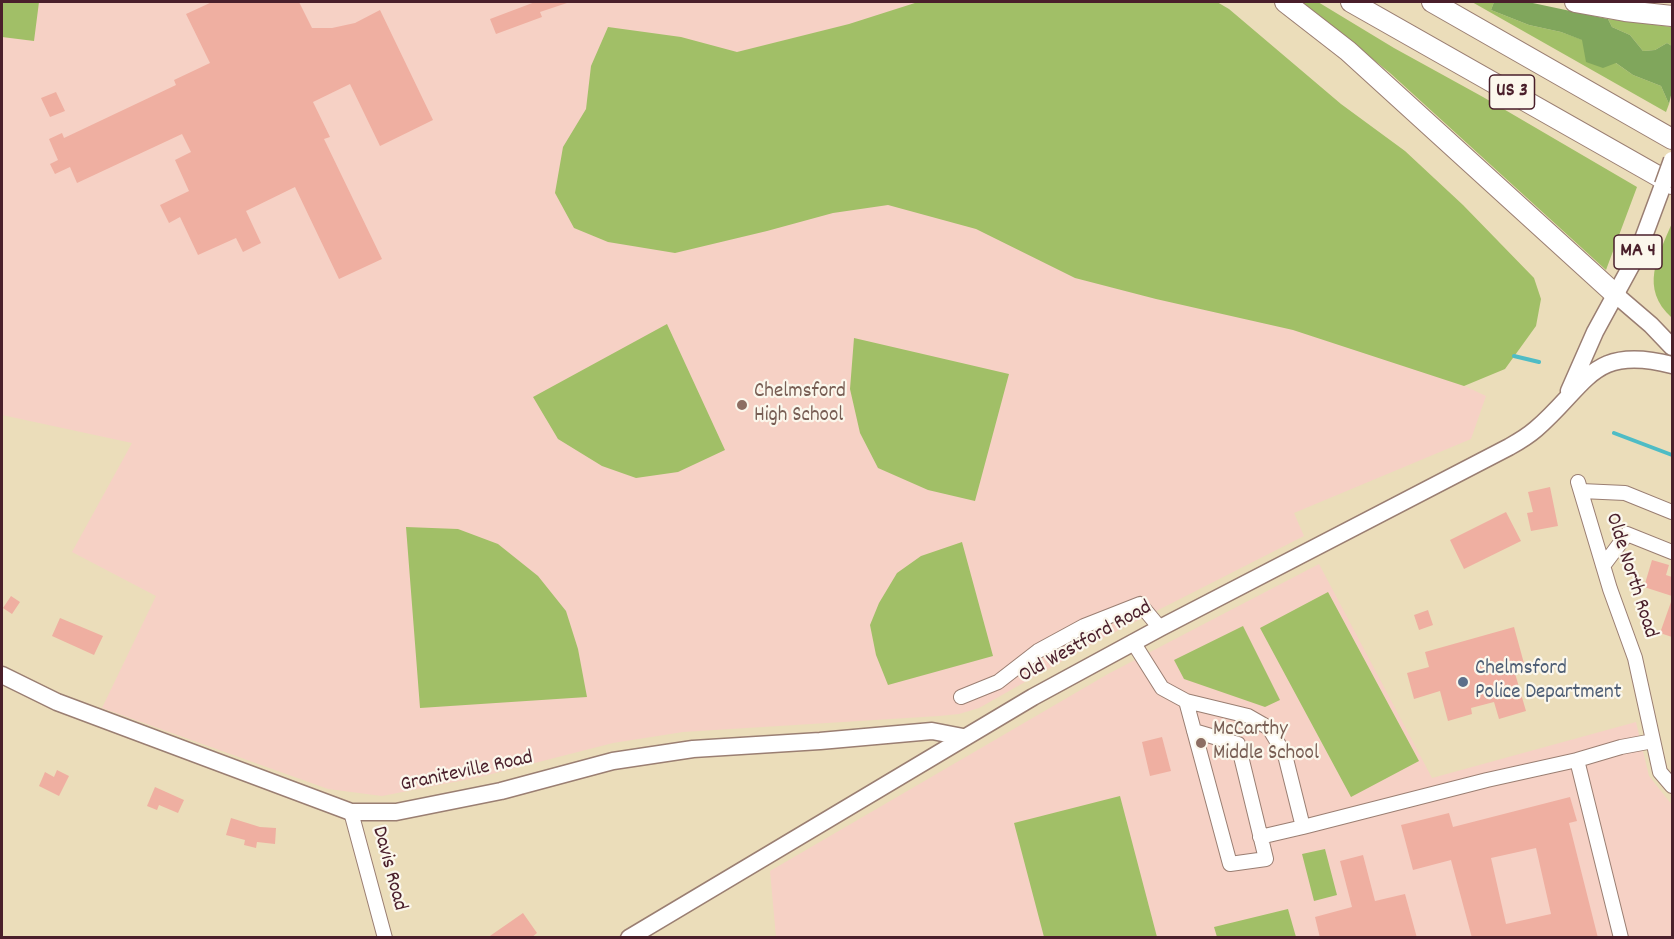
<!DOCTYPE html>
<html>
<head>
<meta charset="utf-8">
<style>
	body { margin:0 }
	#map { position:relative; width:1674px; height:939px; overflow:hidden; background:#ebddba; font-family:Dekko,sans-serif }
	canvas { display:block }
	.frame { position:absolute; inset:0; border:3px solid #4a1f2b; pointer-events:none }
</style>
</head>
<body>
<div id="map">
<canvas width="1674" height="939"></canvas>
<div class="frame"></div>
</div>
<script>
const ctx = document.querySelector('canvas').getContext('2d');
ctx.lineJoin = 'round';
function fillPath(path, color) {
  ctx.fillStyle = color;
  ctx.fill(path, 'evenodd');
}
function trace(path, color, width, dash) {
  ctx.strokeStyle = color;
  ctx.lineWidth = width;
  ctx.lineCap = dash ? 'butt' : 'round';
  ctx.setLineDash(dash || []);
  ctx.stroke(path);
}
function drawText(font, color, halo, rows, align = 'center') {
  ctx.font = font + ' Dekko,sans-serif';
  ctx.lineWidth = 4.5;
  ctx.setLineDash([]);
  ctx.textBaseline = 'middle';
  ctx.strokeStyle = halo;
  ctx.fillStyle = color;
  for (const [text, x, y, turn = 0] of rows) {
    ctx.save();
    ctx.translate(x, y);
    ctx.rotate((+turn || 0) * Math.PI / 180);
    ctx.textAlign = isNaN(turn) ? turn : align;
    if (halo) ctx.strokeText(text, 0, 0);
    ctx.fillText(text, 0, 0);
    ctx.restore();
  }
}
fillPath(new Path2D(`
	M2 2H1074L1363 339 1486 396 1471 439 1294 513 1304 536 1103 638 979 708 959 714 939 716 683 732 613 743 480 777 382 796 328 789 102 708 156 596 72 552 132 443 2 415Z
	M1319 564 1432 778 1636 722 1649 776 1672 805V937H776L770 871 1108 674Z`), '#f6d1c5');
fillPath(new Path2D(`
	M2 2H39L34 41 2 37Z
	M918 2H1217L1229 9 1341 104 1405 151 1463 205 1534 278 1541 299 1536 326 1505 369 1464 386 1293 330 1156 299 1075 278 976 229 888 205 833 213 767 231 675 253 608 242 574 228 555 193 563 147 586 109 591 66 608 27 681 37 737 52 849 24Z
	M1302 2H1318L1394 48 1483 97 1637 187 1606 270 1390 73Z
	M1472 2H1494L1491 10 1529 25 1561 32 1583 40 1633 75 1661 86 1669 104 1666 112Z
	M1608 19 1672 27V46L1667 43 1655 50 1643 51 1630 35 1612 27Z
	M1672 214V318C1639 288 1658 257 1672 223Z
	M667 324 725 450 678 472 636 478 602 466 558 439 533 397Z
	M854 338 1009 374 975 501 928 490 878 468 860 433 850 389Z
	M406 527 458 529 498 544 538 576 566 611 578 649 587 697 420 708Z
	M962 542 993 656 888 685 876 655 870 625 879 603 897 573 921 556Z
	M1328 592 1419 761 1351 797 1260 628Z
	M1243 626 1280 700 1265 707 1184 679 1174 660Z
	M1120 796 1157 937H1044L1014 823Z
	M1325 849 1337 895 1314 901 1302 854Z
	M1288 909 1296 937H1217L1214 927Z`), '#a1bf67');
fillPath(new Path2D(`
	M1494 2H1528L1608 19 1612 27 1630 35 1643 51 1655 50 1667 43 1672 46V91L1669 104 1661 86 1633 75 1616 63 1603 68 1586 62 1582 40 1561 32 1529 25 1491 10Z`), '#80a65c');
trace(new Path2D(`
	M1514 356 1539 362
	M1614 433 1672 455`), '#4ebcc5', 4);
fillPath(new Path2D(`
	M212 2H299L312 28H332L355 23 380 10 433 120 380 146 350 84 313 102 330 137 324 139 382 259 339 279 295 187 246 211 261 243 243 252 236 238 198 255 180 217 169 223 160 205 189 191 175 160 191 152 182 134 77 183 70 167 55 174 50 164 58 160 49 139 62 133 64 138 176 85 174 80 210 63 186 14Z
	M535 2H566L567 3 540 12 542 17 496 34 490 19Z
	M56 92 65 111 50 117 41 98Z
	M1550 487 1558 526 1531 531 1527 513 1533 512 1528 492Z
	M1506 512 1521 541 1464 569 1450 540Z
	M1652 560 1669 565 1666 575 1672 577V596L1644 587Z
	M11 596 20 602 12 614 3 608Z
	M1671 602 1672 603V637L1660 633Z
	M1428 610 1433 625 1419 630 1414 615Z
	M60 618 103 636 94 655 52 636Z
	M1514 627 1525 667 1514 670 1526 711 1499 719 1494 702 1471 708 1472 714 1448 721 1440 691 1414 699 1407 673 1429 667 1425 652Z
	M1162 737 1171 771 1150 776 1142 742Z
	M57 770 69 776 59 796 39 786 45 772 54 777Z
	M155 787 184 800 178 813 159 805 157 810 147 806Z
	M1570 797 1577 821 1569 823 1598 938H1472L1451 860 1413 870 1401 825 1449 813 1453 827ZM1536 848 1551 914 1506 924 1491 858Z
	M231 818 260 827 276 828 275 844 257 842 256 848 244 845 245 840 226 835Z
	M1363 855 1375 901 1405 894 1417 938H1320L1315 917 1352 907 1340 861Z
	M523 913 537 933 531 938H487Z`), '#efafa1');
const minor = new Path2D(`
	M1578 482 1610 589 1635 658 1660 772 1672 786
	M1581 491 1625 493 1672 512
	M1603 566 1627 534 1672 552
	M1133 642 1162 688 1186 701 1248 716 1269 728 1285 755 1303 827 1487 780 1577 760
	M961 697 998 682 1038 651 1084 626 1140 604 1160 628
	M1186 701 1230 864 1266 859 1238 744 1194 731
	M351 812 385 938
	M1260 837 1303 827
	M1621 938 1577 760 1621 747 1653 741`);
const major = new Path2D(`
	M1616 295 1651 325 1672 347
	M1569 391 1595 332 1637 255 1663 185
	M2 675 57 702 351 812H396L501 791 613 761 693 749 820 741 932 731 963 737
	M629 938 1033 697 1160 628 1509 447C1518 442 1528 436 1536 429 1588 384 1592 344 1672 365`);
const highway = new Path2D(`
	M1285 2 1348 51 1616 295
	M1351 2 1672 184
	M1432 2 1672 139
	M1575 2 1625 11 1672 16`);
trace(minor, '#9a7e72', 16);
trace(major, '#9a7e72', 19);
trace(highway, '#9a7e72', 22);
trace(minor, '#fff', 14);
trace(major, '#fff', 16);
trace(highway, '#fff', 20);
const majorBridge = new Path2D(`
	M1663 185 1672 160`);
trace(majorBridge, '#9a7e72', 19, []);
trace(majorBridge, '#fff', 16);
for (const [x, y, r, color] of [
	[742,405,6,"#8d6e63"],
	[1463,682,6,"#5c6f8a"],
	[1201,743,6,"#8d6e63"]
]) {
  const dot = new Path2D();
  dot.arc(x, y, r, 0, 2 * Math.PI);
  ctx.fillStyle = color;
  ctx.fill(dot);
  trace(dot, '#fbf7ec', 2);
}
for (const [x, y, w] of [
	[1512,92,45],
	[1638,252,48]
]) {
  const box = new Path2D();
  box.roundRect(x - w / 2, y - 17, w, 34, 4.5);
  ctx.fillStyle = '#fbf7ec';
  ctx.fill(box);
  trace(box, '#4a1f2b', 1.5);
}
drawText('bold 20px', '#4a1f2b', null, [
	["US 3",1512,92],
	["MA 4",1638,252]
]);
drawText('21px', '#785e54', '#fbf7ec', [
	["Chelmsford",754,393],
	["High School",754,417],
	["McCarthy",1213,731],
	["Middle School",1213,755]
], 'left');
drawText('21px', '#4a1f2b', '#fbf7ec', [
	["Olde North Road",1630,576,72],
	["Old Westford Road",1086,643,-29],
	["Graniteville Road",467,773,-12],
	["Davis Road",388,869,75]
]);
drawText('21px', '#4e5e75', '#fbf7ec', [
	["Chelmsford",1475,670],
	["Police Department",1475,694]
], 'left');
</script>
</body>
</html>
